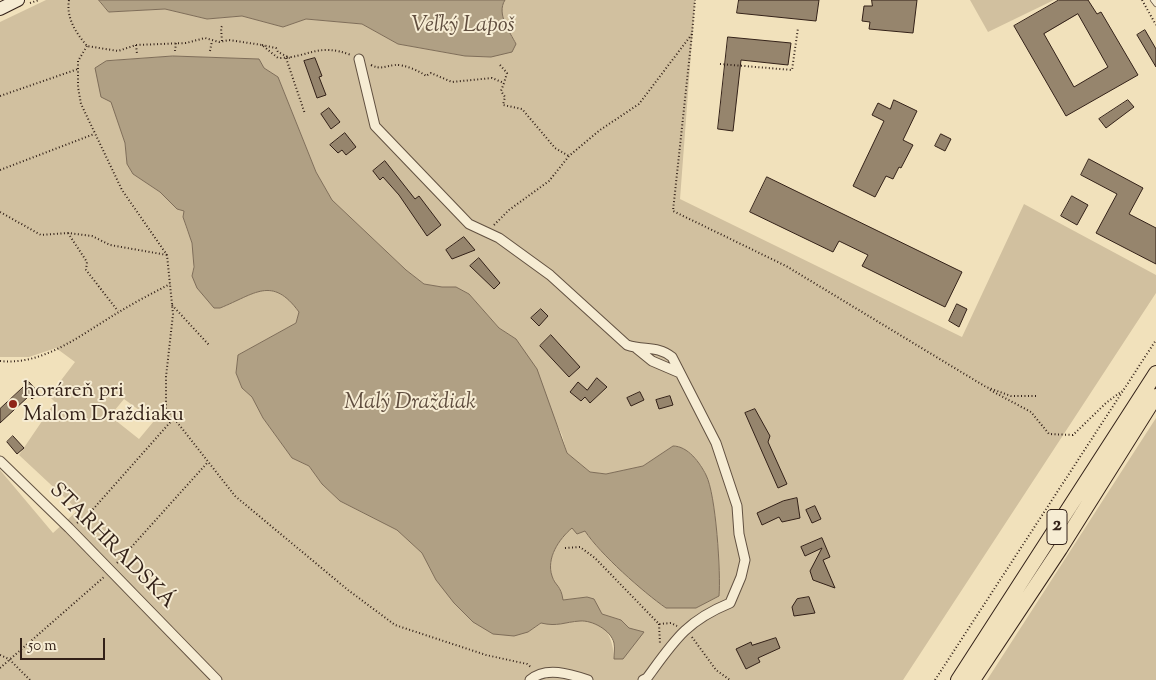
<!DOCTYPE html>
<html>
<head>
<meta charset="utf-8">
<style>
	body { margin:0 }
	#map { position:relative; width:1156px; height:680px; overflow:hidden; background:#f1e1bb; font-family:"Sorts Mill Goudy",serif }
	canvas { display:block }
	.scale { position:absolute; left:20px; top:638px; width:85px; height:22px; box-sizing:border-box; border:2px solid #332118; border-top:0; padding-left:6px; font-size:15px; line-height:18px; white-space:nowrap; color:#332118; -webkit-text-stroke:4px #f6ecd3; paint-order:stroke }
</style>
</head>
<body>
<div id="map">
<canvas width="1156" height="680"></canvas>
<div class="scale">50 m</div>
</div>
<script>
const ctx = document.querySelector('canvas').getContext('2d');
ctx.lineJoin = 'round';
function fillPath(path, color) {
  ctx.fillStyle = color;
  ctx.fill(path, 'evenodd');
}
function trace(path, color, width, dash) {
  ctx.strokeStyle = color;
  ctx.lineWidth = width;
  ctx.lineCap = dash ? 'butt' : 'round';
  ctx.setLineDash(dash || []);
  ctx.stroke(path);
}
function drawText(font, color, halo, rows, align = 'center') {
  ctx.font = font + ' "Sorts Mill Goudy",serif';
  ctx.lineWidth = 4;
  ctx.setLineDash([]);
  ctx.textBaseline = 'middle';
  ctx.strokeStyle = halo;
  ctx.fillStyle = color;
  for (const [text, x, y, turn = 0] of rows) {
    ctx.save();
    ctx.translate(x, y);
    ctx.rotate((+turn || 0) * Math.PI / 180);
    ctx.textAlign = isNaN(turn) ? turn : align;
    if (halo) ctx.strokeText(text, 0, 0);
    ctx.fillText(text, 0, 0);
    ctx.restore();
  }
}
fillPath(new Path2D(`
	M46 0H99L109 12 165 9 207 19 242 16 283 27 306 19 362 24 398 44 464 56 491 57 516 44C510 32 496 14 505 0H695L680 199 962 337 1024 204 1156 275V293L903 680H0V470L53 533 78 510 19 455 55 402 49 396 75 362 56 348 29 357H0V22ZM173 56 259 59 264 68 278 77 316 172 332 200 406 270 424 284 442 287H456L469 294 499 328 516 339 562 435 567 453 590 472 606 474 643 466 673 446C688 446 700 463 706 475 716 493 722 575 718 596L696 608H666C643 592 599 554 585 531L572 528C559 539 546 558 552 576 555 586 561 585 563 600L587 597 602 614 621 620 629 628 614 658C613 637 605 619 580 621 564 622 558 627 542 623L528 632 436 580 422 553 397 530 340 501 322 484 309 466 292 458 263 418 252 397 242 388 236 373 238 355 296 323 299 312C272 275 255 294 220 308L192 276C194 266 194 254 192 243 189 233 182 222 184 211L177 209 160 192 133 174 127 164 125 143 111 101 106 61ZM124 399 154 421 139 439 110 416Z
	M970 0H1054L988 32Z
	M1156 418V680H987Z`), '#d1c09f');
const water = new Path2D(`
	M99 0H505C496 14 510 32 516 44L512 52 491 57 465 56 398 44 362 24 306 19 283 27 242 16 207 19 165 9 109 12Z
	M173 56 259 59 264 68 278 77 316 172 332 200 406 270 424 284 442 287H456L469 294 499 328 516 339 537 369 567 453 590 472 606 474 643 466 673 446C688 446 700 463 706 475 716 494 721 574 719 596L696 608H666C643 592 600 554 585 531L577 534 572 528C559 539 546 558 552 576 555 586 561 585 563 600L587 597 594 599 602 614 621 620 629 628 644 632 623 659H614C614 654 615 648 614 643 611 630 592 620 580 621 564 622 558 627 541 623L528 632 514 636 493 634 473 622 454 603 436 580 422 553 397 530 340 501 322 484 309 466 292 458 263 418 252 397 242 388 236 373 238 355 296 323 299 312C272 275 255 294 220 308H214L197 288 192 276 194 267 192 243 183 217 184 211 177 209 160 192 133 174 127 164 125 143 111 102 101 97 95 68 106 61Z`);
fillPath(water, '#b0a084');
trace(water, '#7e6d59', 1);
const building = new Path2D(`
	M739 0H819L816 21 737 13Z
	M872 0H917L913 33 869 29 870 22 862 21 864 6H872Z
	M1059 0H1088L1097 14 1101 12 1138 75 1066 116 1014 26ZM1078 14 1108 67 1074 87 1044 34Z
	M1145 30 1156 49V67L1137 35Z
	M728 37 791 43 788 65 741 60 733 131 718 129Z
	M315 58 322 76 319 77 326 95 317 98 304 61Z
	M894 100 917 111 903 140 913 145 901 168 899 167 893 179 886 176 875 197 853 186 884 121 872 115 878 103 890 109Z
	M1128 100 1134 107 1106 128 1099 119Z
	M329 108 340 122 331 129 321 114Z
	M345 133 356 147 346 155 342 150 338 153 330 145Z
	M941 134 951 139 945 151 935 146Z
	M1089 159 1143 188 1129 214 1156 228V264L1096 233 1117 194 1081 175Z
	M385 161 415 199 419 196 441 225 427 236 399 195 383 177 380 180 373 171Z
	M767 177 962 272 945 307 862 266 868 255 839 241 833 252 750 212Z
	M1072 196 1088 205 1077 225 1061 216Z
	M464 237 475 250 452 259 446 250Z
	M479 258 500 283 494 289 470 266Z
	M957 304 967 309 959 327 949 321Z
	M541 309 548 316 539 326 531 318Z
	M551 335 580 367 569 377 540 346Z
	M597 378 607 387 590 403 585 397 581 401 570 392 578 382 587 390Z
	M29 382 39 393 32 399 29 396 0 423V409Z
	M640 392 644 400 631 406 627 398Z
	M670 396 673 405 659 409 656 400Z
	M755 409 770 436 768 442 787 484 778 488 745 413Z
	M13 436 24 448 17 454 7 442Z
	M797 498 800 518 782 522 779 517 762 525 757 513 783 501Z
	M815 506 821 519 812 523 806 510Z
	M822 538 830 557 823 560 835 588 813 580 810 571 822 548 805 556 801 547Z
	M809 597 815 613 794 616 792 607 797 599Z
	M776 638 780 648 758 658 760 662 746 669 736 649 751 642 752 645Z`);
fillPath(building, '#96856d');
trace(building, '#332118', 1);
const lane = new Path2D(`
	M1153 0 1156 4`);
const street = new Path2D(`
	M359 59 375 126 469 224 499 238 550 275 627 345C644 351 657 345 672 357L716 443 737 506 739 534 745 560 741 577 730 603C686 621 674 641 647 678L643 680
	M636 348 652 361 680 373
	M0 461 69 528 217 680
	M530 680C546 666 570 674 588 680`);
const secondary = new Path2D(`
	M0 9 18 0`);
const primary = new Path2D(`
	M958 680 1156 373
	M973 680 1060 549 1156 396`);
trace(lane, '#625141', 6);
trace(street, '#625141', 11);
trace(secondary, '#332118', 14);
trace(primary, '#332118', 16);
trace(new Path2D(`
	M69 0C66 18 76 33 87 46L118 51 136 45 186 43 205 38 219 42 229 40 262 45 278 58C309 58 317 42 351 55
	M1142 0 1156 25
	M30 3 39 0
	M692 34 673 211 786 266 986 387 1011 396H1038
	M222 41 221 28 223 24
	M136 45 137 54
	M262 45 276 48 278 52 290 58
	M87 46 78 61V87L81 104 122 190 167 255 173 314 166 377V408L235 496 348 590 395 625 486 655 527 664 532 668
	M175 51 176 43
	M210 51 212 41
	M286 58 305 114
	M720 64 792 70 798 28
	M371 65C381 70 385 66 395 65 403 64 420 71 426 76L431 73 452 82 492 78 504 83 501 91 505 97 503 105 522 109 555 148 569 156
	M500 65 507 73 504 83
	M0 96 78 69
	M0 170 94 134
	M0 212 41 235 68 233 92 236 110 245 167 255
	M494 225 509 210 549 181 569 156 600 130 639 104 692 34 695 0
	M68 233 87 262 86 270 118 311
	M172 305 209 345
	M0 361C44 366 83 333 119 312 135 302 153 293 170 284
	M990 390 1031 412 1049 434 1073 435 1106 403 1122 391
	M77 523 87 516 174 418
	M565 548 580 547 595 558 659 624 671 623 677 626
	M117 563 208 462
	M659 624 660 644
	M692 637 716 670 730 680
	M0 655 9 659 30 680
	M0 668 104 577
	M935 680 1156 340`), '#332118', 2, [1, 2.5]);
trace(lane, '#f6ecd3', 4.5);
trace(street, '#f6ecd3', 9);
trace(secondary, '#f6ecd3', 12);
trace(primary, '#f1e1bb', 14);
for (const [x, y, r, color] of [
	[13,404,5,"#8f2418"]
]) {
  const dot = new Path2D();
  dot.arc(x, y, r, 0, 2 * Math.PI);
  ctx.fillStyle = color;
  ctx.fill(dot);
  trace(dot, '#f6ecd3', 2);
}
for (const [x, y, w] of [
	[1057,527,20]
]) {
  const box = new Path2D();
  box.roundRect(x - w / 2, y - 17.5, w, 35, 4);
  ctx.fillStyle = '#f6ecd3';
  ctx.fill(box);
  trace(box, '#332118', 1);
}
drawText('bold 20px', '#332118', null, [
	["2",1057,527]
]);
drawText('21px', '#332118', '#f6ecd3', [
	["horáreň pri",23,392],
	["Malom Draždiaku",23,416]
], 'left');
drawText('21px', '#332118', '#f6ecd3', [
	["STARHRADSKÁ",111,547,45]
]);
drawText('italic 22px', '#5f4d3e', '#f6ecd3', [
	["Veľký Lapoš",463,27],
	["Malý Draždiak",410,404]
]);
</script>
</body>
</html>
